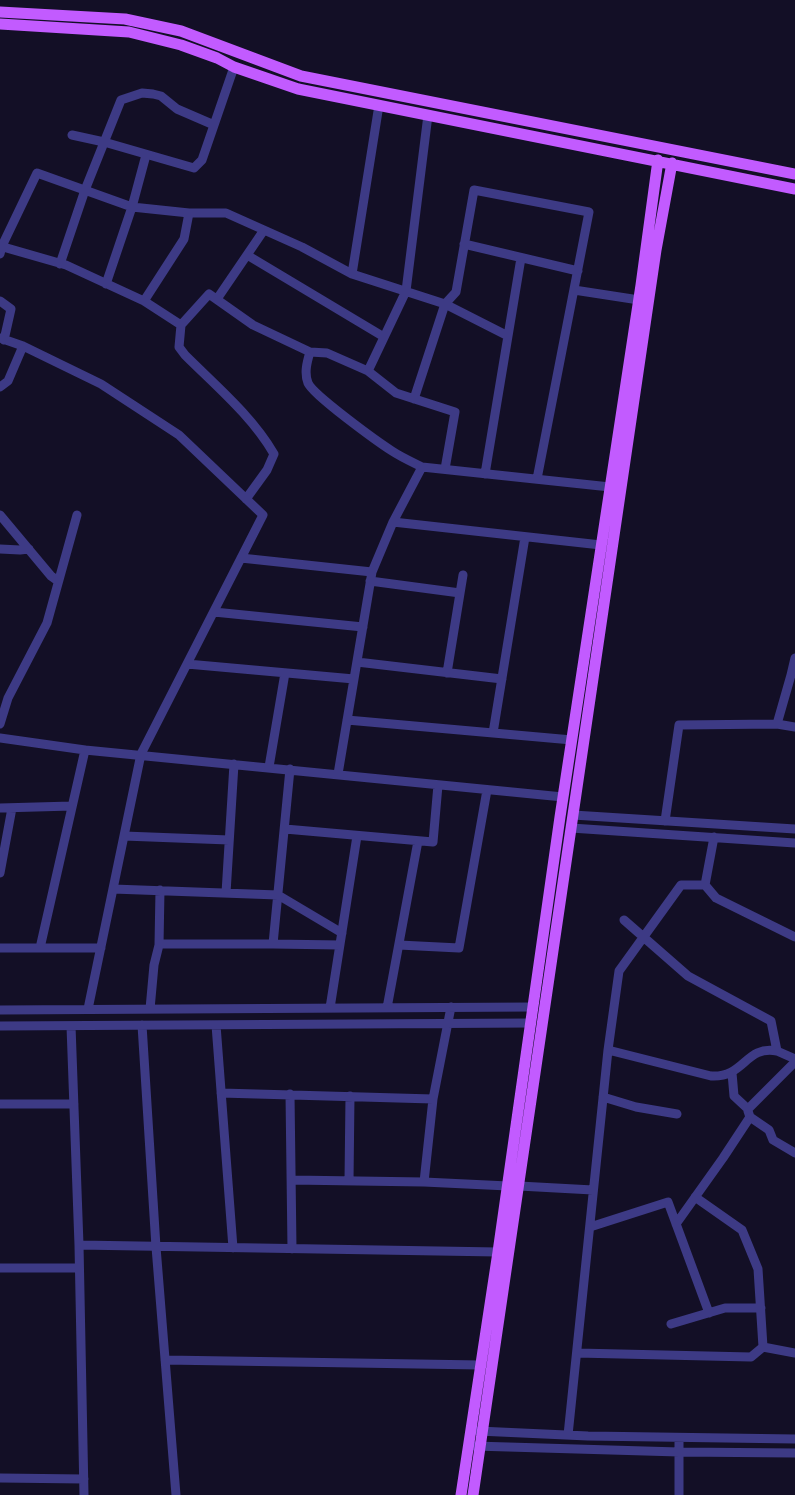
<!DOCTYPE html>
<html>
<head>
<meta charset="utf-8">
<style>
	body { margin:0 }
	canvas { display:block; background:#130f26 }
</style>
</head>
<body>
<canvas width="795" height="1495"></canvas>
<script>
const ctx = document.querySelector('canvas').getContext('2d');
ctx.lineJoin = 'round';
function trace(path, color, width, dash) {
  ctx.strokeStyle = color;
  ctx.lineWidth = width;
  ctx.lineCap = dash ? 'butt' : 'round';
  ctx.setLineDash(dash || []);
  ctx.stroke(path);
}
trace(new Path2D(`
	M72 135 104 142 194 168 202 160 234 67
	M464 244 578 271
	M0 246 66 265 144 301 181 325 209 294 253 325 310 352 327 353 368 371 396 393 455 412 445 469
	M0 254 2 246 37 173 132 207 189 213H226L302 247 352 274 445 304 414 399
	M247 255 384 337
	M60 264 85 190 121 100 142 93 153 94 161 96 177 109 214 125
	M352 274 379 105
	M106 284 132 207 146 155
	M574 290 639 300
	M217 299 264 230
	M0 301 11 309 4 340
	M144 301 184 239 189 213
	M181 325 179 347 185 355C216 386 252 416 274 454L267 470 246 499
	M508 336 445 304 456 292 474 190 589 212 537 479
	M0 338 23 346 101 384 179 435 263 515 141 754 88 1009
	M310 352C307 362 304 373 308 383 313 395 378 442 392 451 401 457 412 462 422 467
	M368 371 406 291 428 115
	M0 387 8 381 23 346
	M485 474 521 258
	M0 515 51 576 58 581
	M393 522 601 545
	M0 549 20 550 29 549
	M241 558 372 572
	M370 581 460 593
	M214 612 363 627
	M357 662 502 679
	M187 664 354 679
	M447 673 463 575
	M791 675 795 658
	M347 720 572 740
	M0 724 8 698 47 623 77 515
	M777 724 795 727
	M493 733 525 537
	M0 738 85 750 563 797
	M269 767 285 673
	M338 774 372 572 393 522 422 467 610 487
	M0 808 72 806
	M573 815 795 829
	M665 821 679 725 777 724 791 675 795 673
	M571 828 795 843
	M285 829 433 842 438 785
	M124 836 229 840
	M0 873 12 808
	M705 885 716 898 795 937
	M113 889 278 895 342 933
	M226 893 234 764
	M162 944H273L290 769
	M273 944 340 945
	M399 945 459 948 487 790
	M0 948H101
	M40 948 85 750
	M330 1008 357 836
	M387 1008 418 841
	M150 1009 154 965 159 945 160 890
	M0 1010 533 1007
	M142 1025 156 1247 176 1495
	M216 1025 233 1248
	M0 1026 531 1023
	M71 1026 79 1245 84 1495
	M608 1050 711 1076C745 1078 745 1045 777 1051L771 1021 688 976 624 920
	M777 1051 795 1059
	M732 1073 734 1096 748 1109 795 1062
	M221 1093 433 1099
	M290 1094 292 1249
	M603 1097 636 1107 677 1114
	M0 1104H74
	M748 1111 750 1117 769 1130 773 1140 795 1153
	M292 1180 424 1182 508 1186
	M349 1181 350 1096
	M424 1182 433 1099 451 1007
	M519 1186 593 1190
	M695 1197 742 1230 758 1269 763 1347
	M676 1224 723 1158 750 1117
	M590 1227 668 1202 709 1313
	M79 1245 498 1252
	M0 1268H79
	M671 1324 725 1308H761
	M577 1353 751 1357 763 1347 795 1353
	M165 1360 481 1365
	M478 1431 588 1436 795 1439
	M568 1435 608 1050 619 971 681 885H705L714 837
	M474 1446 679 1452 795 1453
	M0 1478 84 1479
	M679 1495V1438`), '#3d3a85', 9);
trace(new Path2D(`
	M0 12 125 19 181 31 301 76 795 174
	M0 24 129 32 181 45 217 58 234 67 298 89 795 189
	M461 1495 498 1252 560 817 641 285 658 160
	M473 1495 656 250 672 163`), '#c25bff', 11);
</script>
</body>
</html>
